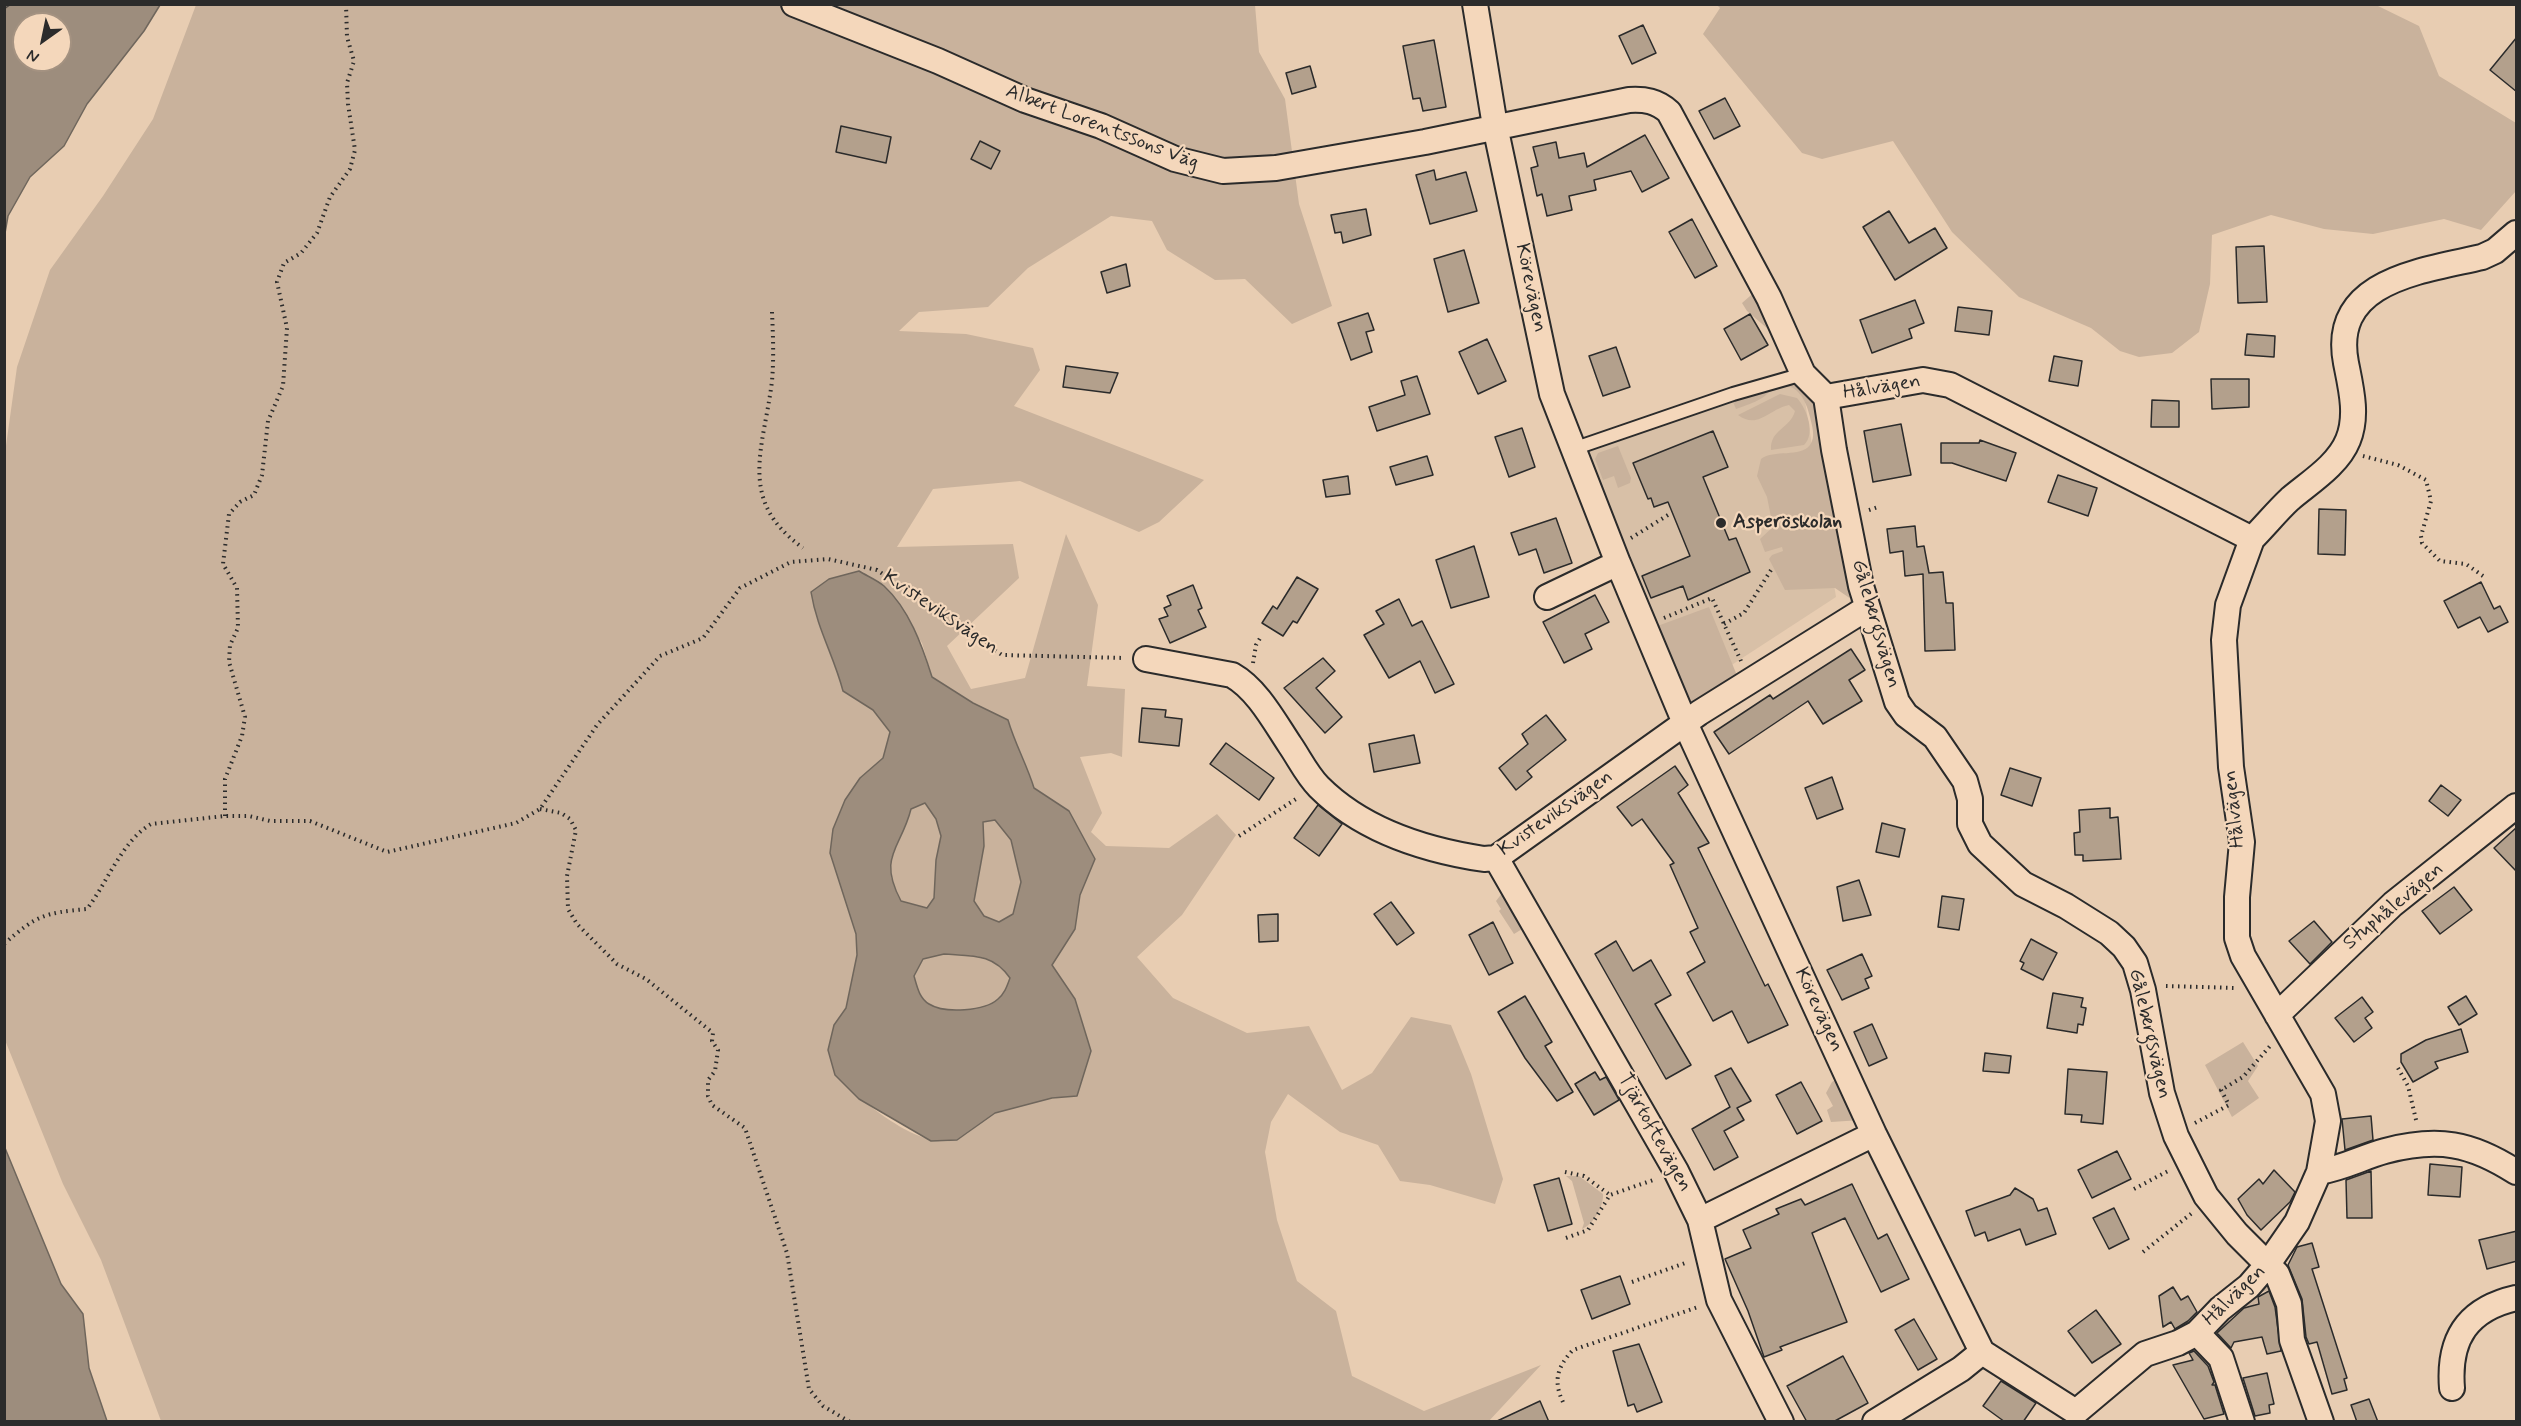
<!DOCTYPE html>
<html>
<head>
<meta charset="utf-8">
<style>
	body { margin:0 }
	#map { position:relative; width:2521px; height:1426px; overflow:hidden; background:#e8cdb2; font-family:Mynerve,sans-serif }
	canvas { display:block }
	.frame { position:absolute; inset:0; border:6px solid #2b2b2b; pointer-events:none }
	.north { position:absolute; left:12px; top:12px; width:60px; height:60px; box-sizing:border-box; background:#f4d7bb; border:2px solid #a49281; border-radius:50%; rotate:213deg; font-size:16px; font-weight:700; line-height:24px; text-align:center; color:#2b2b2b }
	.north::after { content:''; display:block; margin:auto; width:21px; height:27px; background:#2b2b2b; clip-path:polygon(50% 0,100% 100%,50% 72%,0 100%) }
</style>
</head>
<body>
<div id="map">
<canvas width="2521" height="1426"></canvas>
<div class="frame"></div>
<div class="north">N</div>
</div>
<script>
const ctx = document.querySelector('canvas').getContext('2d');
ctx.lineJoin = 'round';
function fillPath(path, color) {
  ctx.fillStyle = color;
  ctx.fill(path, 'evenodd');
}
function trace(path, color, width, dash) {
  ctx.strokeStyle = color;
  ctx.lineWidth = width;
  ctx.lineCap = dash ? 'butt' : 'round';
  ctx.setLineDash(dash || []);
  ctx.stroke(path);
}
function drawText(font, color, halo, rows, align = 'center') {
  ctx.font = font + ' Mynerve,sans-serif';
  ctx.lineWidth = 4.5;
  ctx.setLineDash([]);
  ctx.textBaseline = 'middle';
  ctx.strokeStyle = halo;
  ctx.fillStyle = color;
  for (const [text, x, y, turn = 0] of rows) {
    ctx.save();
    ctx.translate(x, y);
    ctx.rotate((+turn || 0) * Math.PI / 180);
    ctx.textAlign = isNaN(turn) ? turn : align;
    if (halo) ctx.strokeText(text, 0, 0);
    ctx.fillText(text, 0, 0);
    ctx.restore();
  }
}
fillPath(new Path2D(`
	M1791 380 1805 401 1836 597 1684 696 1588 450Z`), '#d8c0a7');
fillPath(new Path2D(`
	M196 5H1255L1259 52 1285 99 1299 204 1332 306 1292 324 1245 279 1215 280 1167 250 1152 221 1111 216 1028 268 988 307 919 312 899 331 966 334 1033 348 1040 370 1014 406 1204 480 1159 522 1139 532 1020 481 933 489 897 547 1013 544 1019 578 947 646 971 689 1025 678 1066 534 1098 605 1087 686 1125 689 1122 757 1111 753 1080 757 1102 813 1091 832 1106 846 1169 848 1217 814 1236 835 1182 915 1137 957 1173 998 1247 1033 1309 1026 1342 1090 1372 1073 1411 1017 1451 1025 1471 1074 1503 1179 1495 1204 1430 1185 1400 1181 1378 1145 1340 1132 1288 1094 1271 1122 1265 1152 1277 1220 1297 1281 1336 1311 1352 1376 1424 1411 1541 1365 1488 1422 161 1421 101 1260 63 1184 5 1040 4 460 17 367 50 270 103 196 153 119ZM883 585 922 643 932 677 973 703 1008 720C1015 744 1027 765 1034 788L1069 811 1095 859 1080 895 1075 929 1051 965 1075 999 1077 1096C1051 1098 1019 1102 995 1113 981 1119 971 1134 957 1139 921 1153 859 1099 835 1075L834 1025 846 1008 857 955 856 934 844 895 860 778 883 758 890 732 873 710 843 691C834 656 817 630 811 592Z
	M1717 5H2376L2419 26 2439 76 2516 123V191L2481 230 2444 219 2373 234 2324 229 2271 215 2212 235 2210 284 2199 332 2172 353 2139 357 2120 351 2091 328 2019 297 1952 232 1893 141 1822 159 1802 153 1703 34 1720 8Z
	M1757 290 1773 327 1768 329 1747 311 1742 303Z
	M1784 384 1802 387 1814 396 1855 603 1843 615 1851 599 1835 588 1785 590 1769 559 1772 555 1783 551 1782 547 1765 552 1760 539 1773 527 1767 497 1757 476 1761 459C1774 449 1800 458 1810 445 1816 437 1812 426 1810 417 1806 399 1795 378 1773 389 1769 391 1766 396 1762 398 1754 403 1744 406 1736 409L1733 402Z
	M1780 394 1797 398C1807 409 1816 434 1804 445L1771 450C1770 429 1790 429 1795 411L1789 405C1769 409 1758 430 1738 415Z
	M1618 446 1631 478 1630 483 1618 488 1614 476 1603 480 1595 459 1598 453Z
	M1709 607 1738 678 1687 709 1652 628Z
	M925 803 936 819 941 836 936 860 934 898 928 908 901 901C877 856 901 849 911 809Z
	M995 820 1011 840 1021 882 1013 914 1000 922 984 916 974 901 984 846 983 822Z
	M1503 892 1527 926 1514 934 1499 911 1501 909 1496 901Z
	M944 954C972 956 993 953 1010 978 1007 986 1005 993 998 999 985 1011 945 1014 929 1004 919 999 917 986 914 976L923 959Z
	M2243 1042 2258 1066 2248 1081 2259 1098 2232 1117 2205 1065Z
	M1840 1077 1861 1120 1831 1122 1827 1110 1833 1106 1826 1093 1832 1082Z
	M1566 1176H1579L1603 1194C1604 1206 1593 1225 1582 1229L1584 1223 1572 1181Z
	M2273 1278 2275 1288 2256 1294 2258 1303 2254 1304 2255 1308 2242 1311 2233 1307Z`), '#c9b29c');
const water = new Path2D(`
	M5 4 160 5 144 31 87 104 64 146 30 177 8 216 5 233ZM24 24H60V60H24Z
	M859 571C867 576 877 580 884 586 909 609 922 645 932 677L973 703 1008 720C1015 744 1027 765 1034 788L1069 811 1095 859 1080 895 1075 929 1052 965 1075 999 1091 1051 1077 1096 1052 1098 995 1113 957 1140 931 1141 859 1099 835 1075 828 1050 834 1025 846 1008 857 955 856 934 830 853 833 829 845 800 860 778 883 758 890 732 873 710 843 691C834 656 817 629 811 592L829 579ZM925 803 936 819 941 836 936 860 934 898 927 908 901 901C877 856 901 849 911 809ZM995 820 1011 840 1021 882 1013 914 999 922 984 916 974 901 984 846 983 822ZM944 954C972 956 993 953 1010 978 1007 986 1005 993 998 999 985 1011 945 1014 929 1004 919 998 917 986 914 976L923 959Z
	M5 1148 61 1284 83 1314 89 1368 107 1421H5Z`);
fillPath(water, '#9d8d7d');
trace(water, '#6f665c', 1.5);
trace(new Path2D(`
	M4 9 11 4`), '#4d4844', 1.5, [8, 6]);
const building = new Path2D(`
	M1643 25 1656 53 1632 64 1619 36Z
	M2517 37V92L2490 70Z
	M1434 40 1446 107 1423 111 1420 98 1413 99 1403 46Z
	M1310 66 1316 87 1292 94 1286 73Z
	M1725 98 1740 126 1714 139 1699 111Z
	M841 126 891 137 886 163 836 152Z
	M1645 135 1669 178 1642 192 1631 171 1594 180 1596 190 1569 196 1572 210 1547 216 1542 194 1537 196 1531 168 1538 166 1533 147 1556 142 1559 158 1584 153 1587 167Z
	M980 141 1000 151 991 169 971 159Z
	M1434 170 1436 180 1466 172 1477 211 1430 224 1416 175Z
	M1366 209 1371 235 1343 243 1341 232 1335 233 1331 215Z
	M1889 211 1909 243 1935 228 1947 248 1895 280 1863 227Z
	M1692 219 1717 266 1695 278 1669 232Z
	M2264 246 2267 302 2238 303 2236 247Z
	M1464 250 1479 303 1448 312 1434 259Z
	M1126 264 1130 286 1107 293 1101 272Z
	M1915 300 1924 323 1909 329 1912 338 1872 353 1860 320Z
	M1958 307 1992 311 1989 335 1955 331Z
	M1368 313 1374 330 1366 332 1372 352 1351 360 1338 323Z
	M1750 314 1768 345 1741 360 1724 329Z
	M2247 334 2275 336 2274 357 2245 355Z
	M1487 339 1506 381 1478 394 1459 352Z
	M1616 347 1630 387 1603 396 1589 356Z
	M2054 356 2082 361 2078 386 2049 381Z
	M1066 366 1118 373 1110 393 1063 387Z
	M1417 376 1430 414 1377 431 1369 407 1405 395 1401 381Z
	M2211 379H2249V407L2212 409Z
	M2152 400 2179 401V427H2151Z
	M1901 424 1911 475 1873 482 1864 431Z
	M1522 428 1535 467 1509 477 1495 437Z
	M1713 431 1728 467 1703 477 1729 540 1736 538 1750 572 1688 600 1683 586 1651 598 1642 576 1690 556 1668 502 1654 507 1651 498 1648 499 1633 463Z
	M1980 440 2016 453 2006 481 1952 463H1941V443H1979Z
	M1427 456 1433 475 1396 485 1390 467Z
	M2058 475 2097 488 2088 516 2048 502Z
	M1348 476 1350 494 1326 497 1323 480Z
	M2319 509 2346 510 2345 555 2318 554Z
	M1556 518 1572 563 1544 573 1536 549 1519 555 1511 533Z
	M1915 526 1917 547 1924 546 1929 573 1943 572 1946 603H1953L1955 650 1925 651 1923 574 1905 576 1903 551 1890 553 1887 529Z
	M1474 546 1489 597 1451 608 1436 560Z
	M1297 577 1318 589 1297 623 1293 621 1283 636 1262 623 1273 606 1277 609Z
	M2481 582 2494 609 2500 606 2508 622 2488 632 2480 617 2458 628 2444 601Z
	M1193 585 1202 608 1198 610 1206 627 1170 643 1159 619 1168 616 1164 608 1171 605 1167 596Z
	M1595 595 1609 622 1585 634 1592 649 1564 663 1543 622Z
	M1399 599 1412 626 1422 621 1454 684 1435 693 1420 661 1389 678 1364 635 1384 624 1376 611Z
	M1851 649 1865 670 1849 680 1862 701 1823 724 1808 701 1729 754 1714 732 1770 695 1773 699Z
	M1323 658 1335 671 1316 688 1342 717 1325 733 1284 688Z
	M1142 708 1166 710 1165 717 1182 719 1179 746 1139 742Z
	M1546 715 1566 740 1527 771 1532 777 1516 790 1499 768 1528 744 1522 734Z
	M1414 735 1420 763 1374 772 1369 744Z
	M1226 743 1274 778 1259 800 1210 764Z
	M1675 766 1688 785 1678 793 1709 843 1698 848 1765 986 1768 984 1788 1025 1748 1043 1732 1011 1713 1021 1687 973 1705 962 1690 932 1698 928 1670 865 1674 863 1642 819 1632 826 1617 807Z
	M2010 768 2041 778 2032 806 2001 795Z
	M1832 777 1843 809 1817 819 1805 788Z
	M2441 785 2461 800 2448 816 2429 801Z
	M1318 805 1342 824 1319 856 1294 838Z
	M2110 808V818L2118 817 2121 859 2083 861V855H2075L2074 833 2080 832 2079 810Z
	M1882 823 1905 829 1899 857 1876 852Z
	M2517 827V872L2494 848Z
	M1859 880 1871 915 1843 921 1837 887Z
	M2454 887 2472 910 2440 934 2422 911Z
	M1942 896 1964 899 1959 930 1938 927Z
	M1391 902 1414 933 1397 945 1374 914Z
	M1278 914V941L1259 942 1258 915Z
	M2314 921 2332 942 2310 964 2289 941Z
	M1493 922 1513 963 1489 975 1469 935Z
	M2031 939 2057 953 2043 980 2021 969 2024 963 2020 961Z
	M1616 941 1633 971 1651 960 1671 995 1655 1004 1691 1065 1666 1079 1595 954Z
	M1862 954 1872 976 1865 979 1869 988 1842 1000 1827 970Z
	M2053 993 2083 998 2081 1007 2086 1008 2083 1025 2078 1024 2077 1033 2047 1028Z
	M1525 996 1552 1042 1545 1046 1573 1092 1557 1101 1525 1058 1498 1012Z
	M2466 996 2477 1014 2459 1025 2448 1007Z
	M2362 997 2373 1012 2365 1018 2372 1028 2354 1042 2335 1018Z
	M1872 1024 1887 1058 1869 1066 1854 1032Z
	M2461 1029 2468 1052 2435 1062 2438 1068 2413 1082 2401 1062V1054L2426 1040Z
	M1985 1053 2011 1056 2009 1073 1983 1071Z
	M1731 1068 1751 1101 1737 1108 1744 1120 1724 1131 1738 1157 1714 1170 1692 1129 1730 1107 1715 1076Z
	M2068 1069 2107 1072 2103 1124 2081 1122 2082 1115 2065 1114Z
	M1595 1072 1600 1080 1606 1077 1619 1100 1594 1115 1575 1084Z
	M1801 1082 1822 1121 1797 1134 1776 1095Z
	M2371 1116 2373 1140 2345 1150 2342 1119Z
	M2117 1151 2131 1179 2092 1198 2078 1170Z
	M2430 1164 2462 1167 2460 1197 2428 1195Z
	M2274 1170 2295 1192 2290 1202 2261 1230 2247 1215 2238 1199 2259 1179 2263 1184Z
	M2371 1171 2372 1218H2347L2346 1180Z
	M1559 1178 1572 1224 1548 1231 1534 1185Z
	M1852 1184 1878 1239 1887 1234 1909 1279 1881 1292 1845 1218 1812 1233 1847 1322 1780 1347 1782 1350 1764 1357 1748 1311 1725 1259 1751 1248 1743 1230 1779 1214 1776 1209 1801 1199 1805 1205Z
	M2015 1188 2033 1199 2038 1211 2047 1208 2056 1234 2026 1245 2020 1229 1988 1241 1985 1232 1975 1236 1966 1211 2010 1195Z
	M2114 1208 2129 1239 2109 1249 2093 1218Z
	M2517 1231V1261L2487 1269 2479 1240Z
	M2312 1243 2319 1267 2312 1269 2347 1378 2344 1379 2347 1390 2332 1394 2317 1342 2309 1344 2306 1337 2302 1299 2288 1265 2297 1247Z
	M1620 1276 1630 1304 1592 1319 1581 1290Z
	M2173 1287 2181 1300 2188 1296 2197 1312 2188 1321 2175 1329 2171 1322 2163 1327 2159 1296Z
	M2269 1291 2275 1307 2281 1351 2267 1354 2262 1337 2234 1342 2231 1348 2217 1333 2244 1308 2259 1304 2258 1297Z
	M2096 1310 2121 1344 2092 1363 2068 1331Z
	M1914 1319 1937 1359 1918 1370 1895 1330Z
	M1639 1344 1662 1402 1637 1412 1634 1404 1628 1406 1613 1351Z
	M2194 1351 2208 1366 2214 1382 2212 1385H2215L2224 1414 2204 1419 2173 1365 2193 1360 2189 1353Z
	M1843 1356 1868 1403 1833 1422H1807L1787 1386Z
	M2267 1373 2274 1404 2269 1405 2270 1413 2255 1416 2243 1378Z
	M2001 1381 2036 1403 2023 1422H2005L1983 1406Z
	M2369 1399 2378 1422H2357L2351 1405Z
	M1540 1401 1549 1422H1495Z`);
fillPath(building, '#b3a08c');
trace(building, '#2b2b2b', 1.5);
const lane = new Path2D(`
	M1573 449 1733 394 1803 374`);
const street = new Path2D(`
	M794 4 938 61 1025 100 1101 126 1175 159 1223 171 1276 168 1425 142 1629 100C1645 99 1657 101 1669 112L1769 298 1803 374 1826 397 1834 450 1861 586 1897 702 1906 715 1935 737 1965 781 1970 799V824L1980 844 2023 884 2066 906 2109 933 2124 947 2135 963 2143 990 2162 1093 2176 1136 2206 1196 2237 1234 2277 1274 2289 1304 2292 1340 2321 1422
	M1475 4 1495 126 1552 394 1618 563 1685 723 1874 1134 1982 1352 2076 1412
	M1826 397 1923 380 1950 385 2252 539 2228 605 2224 640 2231 767 2242 842 2237 897V938L2243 956 2323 1094 2328 1121 2319 1172 2297 1222 2268 1264 2249 1286 2220 1309 2197 1333 2178 1343 2145 1354 2076 1412
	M2252 539C2265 526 2277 511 2290 499 2310 482 2338 465 2348 440 2358 416 2351 388 2346 363 2330 280 2422 271 2482 257L2495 251 2516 233
	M1547 597 1618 563
	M1146 659 1232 675C1257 689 1274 721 1290 745 1299 758 1307 775 1319 787 1363 831 1424 850 1484 859L1496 858 1699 713 1867 608
	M1496 858 1676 1171 1700 1220 1719 1300 1781 1422
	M2277 1015 2393 904 2516 806
	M2319 1172C2343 1168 2363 1157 2385 1151 2438 1137 2471 1143 2516 1172
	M1700 1220 1874 1134
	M2197 1333 2221 1358 2242 1422
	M2452 1388C2448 1338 2468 1309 2516 1298
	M1875 1422 1961 1369 1982 1352`);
trace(lane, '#2b2b2b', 16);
trace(street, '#2b2b2b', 28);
trace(new Path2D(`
	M772 312C773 335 774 358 772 381 764 448 736 500 803 548
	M2363 456 2398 465 2426 480 2431 501 2421 536 2422 543 2440 561 2466 564 2483 576
	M1869 510 1878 507
	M1631 538 1668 515
	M1664 618 1712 598 1741 661
	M1724 624 1744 613 1771 570
	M1253 663 1256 645 1262 635
	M540 809 561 813 570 819 576 830 567 876 568 909 577 924 617 964 646 979 713 1033 712 1041 718 1050 715 1071 708 1080V1096L712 1105 745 1128 787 1253 809 1389 823 1406 850 1422
	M225 816V779L242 736 245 717 229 662 230 645 238 628 237 588 223 564 229 514 240 502 254 495 262 475 268 421 283 386 287 328 277 282 284 263 301 253 317 233 330 197 350 169 355 150 348 104 347 83 354 61 347 37 346 4
	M1239 836 1299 797
	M4 944C37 915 44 913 87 909 107 883 122 841 151 824L225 816H249L270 821H310L387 852 516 823 540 809 597 725 660 656 703 638 740 588 791 562 828 559 877 570 1002 655 1125 658
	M2166 986 2236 988
	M2398 1068 2408 1086 2417 1124
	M2195 1123 2229 1105 2221 1090 2243 1077 2270 1046
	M1565 1172 1584 1176 1610 1195
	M2134 1189 2168 1171
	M1566 1238 1588 1230 1610 1195 1656 1179
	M2143 1252 2192 1213
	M1632 1282 1688 1262
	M1563 1402C1553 1381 1557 1367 1573 1350L1698 1307`), '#2b2b2b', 4, [1.5, 4.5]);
trace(lane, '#f4d7bb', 12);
trace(street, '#f4d7bb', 24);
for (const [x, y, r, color] of [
	[1721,523,6,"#2b2b2b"]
]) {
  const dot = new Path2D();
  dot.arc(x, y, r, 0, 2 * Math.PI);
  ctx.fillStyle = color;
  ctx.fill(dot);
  trace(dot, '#f4d7bb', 2);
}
drawText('20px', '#2b2b2b', '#f4d7bb', [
	["Albert Lorentssons Väg",1102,128,21],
	["Körevägen",1530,288,78],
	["Hålvägen",1882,388,-9],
	["Kvisteviksvägen",940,613,34],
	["Gålebergsvägen",1875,624,74],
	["Hålvägen",2235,809,-96],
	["Kvisteviksvägen",1556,814,-35],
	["Stuphålevägen",2394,907,-40],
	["Körevägen",1818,1010,65],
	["Gålebergsvägen",2149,1034,77],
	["Tjärtoftevägen",1654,1133,61],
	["Hålvägen",2235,1296,-44]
]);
drawText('bold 20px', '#2b2b2b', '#f4d7bb', [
	["Asperöskolan",1733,523]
], 'left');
</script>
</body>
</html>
